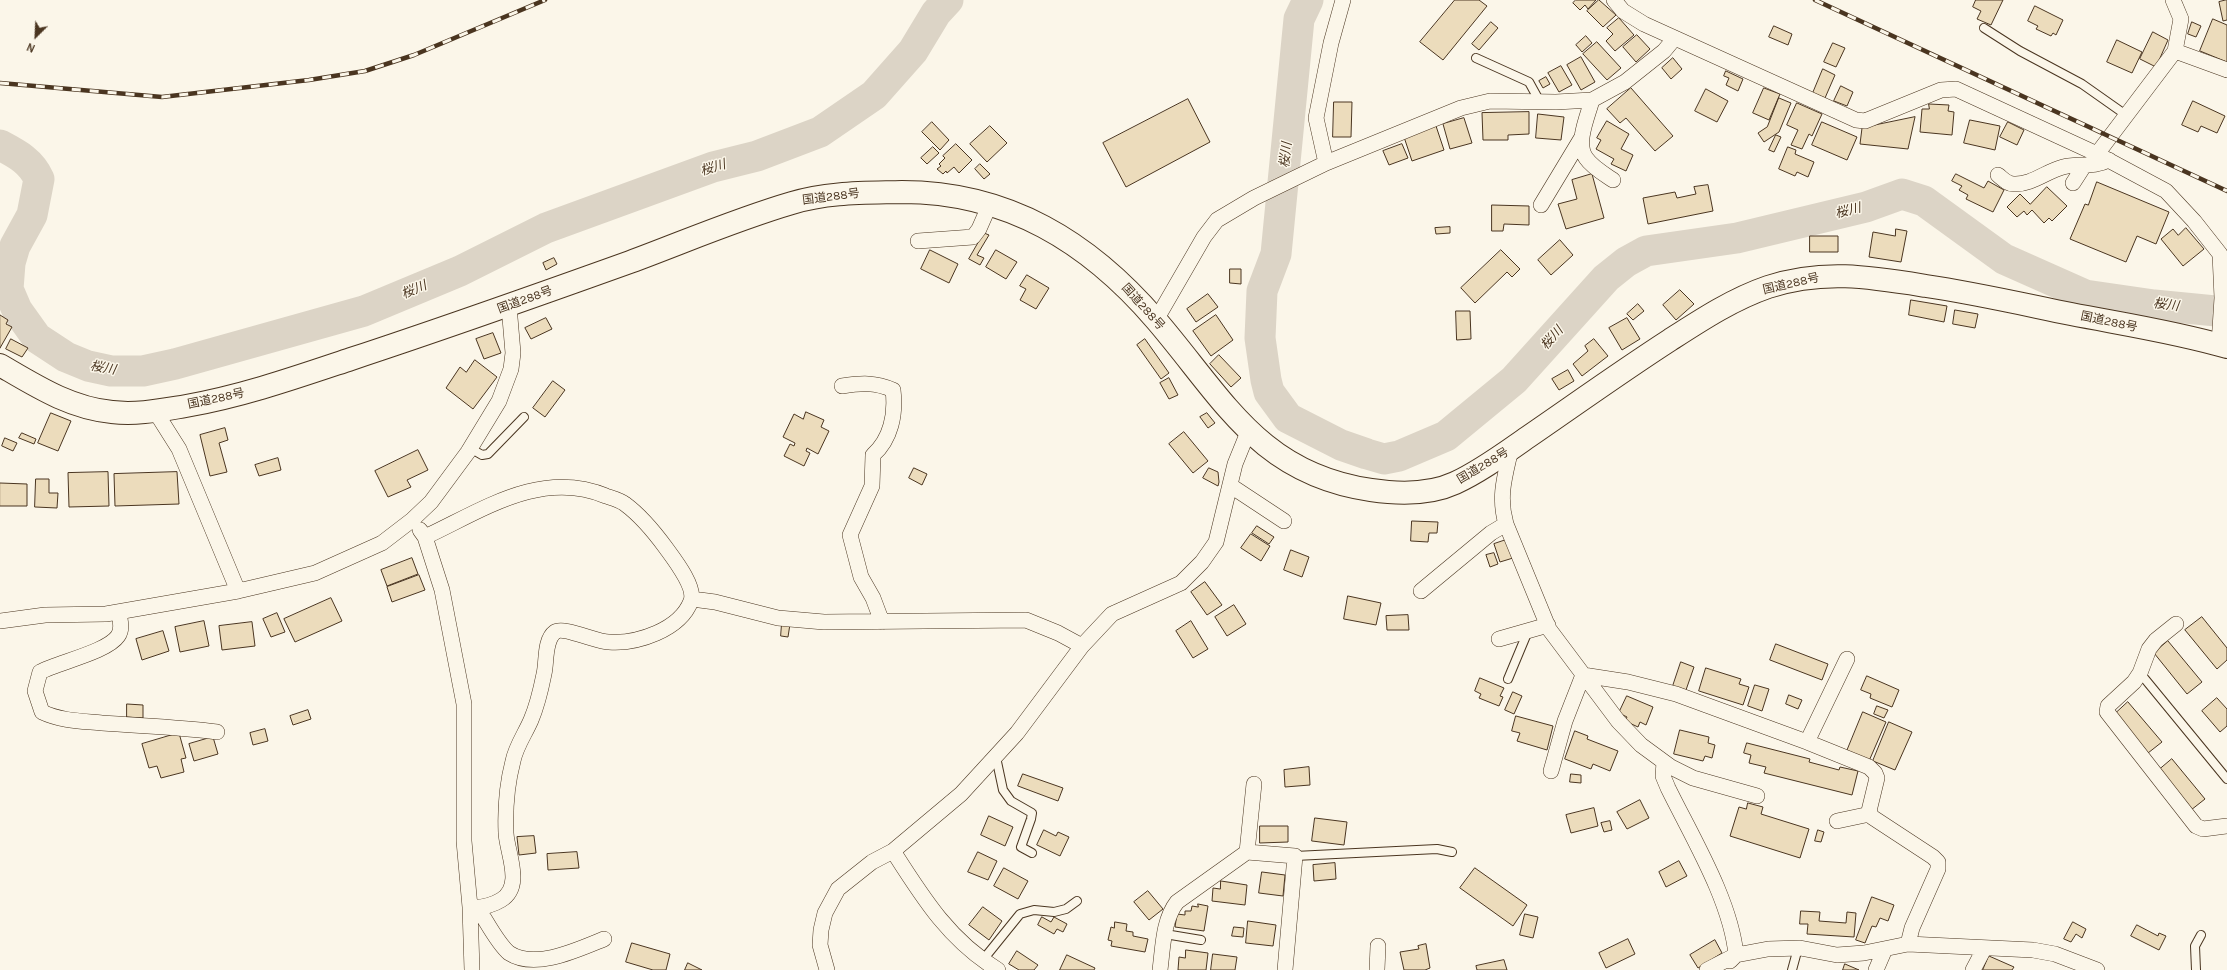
<!DOCTYPE html>
<html>
<head>
<meta charset="utf-8">
<style>
	body { margin:0 }
	#map { position:relative; width:2227px; height:970px; overflow:hidden; background:#fbf6e9; font-family:Karla,sans-serif }
	canvas { display:block }
	.north { position:absolute; left:16px; top:16px; width:40px; height:40px; -webkit-text-stroke:3px #fbf6e9; paint-order:stroke; rotate:204deg; font-size:11px; font-weight:700; line-height:16px; text-align:center; color:#4a3520 }
	.north::after { content:''; display:block; margin:auto; width:14px; height:18px; background:#4a3520; clip-path:polygon(50% 0,100% 100%,50% 72%,0 100%) }
</style>
</head>
<body>
<div id="map">
<canvas width="2227" height="970"></canvas>
<div class="north">N</div>
</div>
<script>
const ctx = document.querySelector('canvas').getContext('2d');
ctx.lineJoin = 'round';
function trace(path, color, width, dash) {
  ctx.strokeStyle = color;
  ctx.lineWidth = width;
  ctx.lineCap = dash ? 'butt' : 'round';
  ctx.setLineDash(dash || []);
  ctx.stroke(path);
}
function fillPath(path, color) {
  ctx.fillStyle = color;
  ctx.fill(path, 'evenodd');
}
function drawText(font, color, halo, rows, align = 'center') {
  ctx.font = font + ' Karla,"Noto Sans JP",sans-serif';
  ctx.lineWidth = 3;
  ctx.setLineDash([]);
  ctx.textBaseline = 'middle';
  ctx.strokeStyle = halo;
  ctx.fillStyle = color;
  for (const [text, x, y, turn = 0] of rows) {
    ctx.save();
    ctx.translate(x, y);
    ctx.rotate((+turn || 0) * Math.PI / 180);
    ctx.textAlign = isNaN(turn) ? turn : align;
    if (halo) ctx.strokeText(text, 0, 0);
    ctx.fillText(text, 0, 0);
    ctx.restore();
  }
}
trace(new Path2D(`
	M1308 0 1299 19 1276 254 1262 291 1260 338 1266 380 1269 392 1288 418 1341 445 1367 454 1384 459 1399 456 1446 436 1514 380 1606 278 1626 262 1646 251 1737 238 1866 207 1902 194 1924 201 2004 259 2085 295 2154 305 2227 312
	M0 145C17 154 31 161 39 179L32 215 15 246 10 263 8 289 17 310 37 338 66 357 88 366 111 371H143L175 364 364 311 460 271 546 228 713 167 757 156 820 132 874 95 913 51 936 13 948 0`), '#dcd4c6', 31);
const building = new Path2D(`
	M1455 0H1479L1487 6 1443 60 1420 42Z
	M1576 0H1596L1588 9 1585 5 1580 10 1573 3Z
	M1599 0 1616 15 1603 27 1587 11Z
	M1976 0H2003L1991 25 1977 19 1981 11 1973 7Z
	M2227 0V20L2223 21 2219 2Z
	M2035 6 2063 20 2056 35 2053 33 2051 36 2036 29 2038 26 2028 21Z
	M1619 18 1634 35 1615 51 1606 41 1613 34 1607 28Z
	M2213 19 2227 25V62L2200 51Z
	M1491 22 1498 28 1479 50 1472 44Z
	M2192 22 2201 26 2196 37 2188 34Z
	M1774 26 1792 34 1788 45 1769 37Z
	M2153 32 2168 40 2156 67 2140 59Z
	M1637 35 1650 49 1636 62 1623 47Z
	M1586 36 1592 43 1582 52 1576 45Z
	M2117 40 2142 52 2132 73 2107 62Z
	M1597 42 1621 68 1607 80 1583 54Z
	M1833 43 1845 48 1836 67 1824 62Z
	M1581 57 1595 82 1581 90 1567 65Z
	M1673 58 1682 69 1671 79 1662 68Z
	M1561 66 1572 85 1559 92 1548 73Z
	M1823 69 1835 75 1825 98 1813 93Z
	M1726 71 1743 79 1738 91 1726 85 1729 78 1724 76Z
	M1546 77 1550 84 1543 88 1539 81Z
	M1841 86 1853 92 1847 106 1834 101Z
	M1631 88 1673 136 1655 151 1626 118 1620 123 1607 109Z
	M1764 88 1780 94 1769 120 1753 113Z
	M1706 89 1728 101 1717 122 1695 111Z
	M1779 98 1791 103 1779 132 1764 142 1758 133 1767 127Z
	M1188 99 1210 142 1126 187 1103 143Z
	M2193 101 2225 116 2217 133 2201 126 2198 132 2182 125Z
	M1334 102H1352L1351 137H1333Z
	M1797 103 1822 114 1812 136 1809 134 1802 149 1791 145 1798 130 1787 125Z
	M1929 104 1949 105 1948 111 1954 112 1952 135 1920 132 1922 109H1929Z
	M1529 112V134L1508 135V140H1483L1482 113Z
	M1538 114 1564 117 1561 140 1536 138Z
	M1915 117 1908 149 1860 144 1862 128Z
	M1464 118 1472 143 1450 149 1443 124Z
	M1970 120 2000 126 1995 150 1964 143Z
	M1607 121 1629 134 1621 149 1633 155 1626 171 1611 164 1614 159 1596 149 1601 140 1597 138Z
	M932 122 949 140 940 150 922 132Z
	M1822 122 1857 137 1847 160 1812 145Z
	M2008 122 2024 130 2017 145 2000 137Z
	M990 126 1007 143 987 162 970 144Z
	M1436 126 1444 150 1412 161 1404 137Z
	M1776 135 1781 137 1774 152 1769 150Z
	M956 144 972 160 959 173 954 167 947 173 946 171 943 174 937 169 941 166 939 164 945 158 943 156Z
	M1402 144 1408 158 1389 165 1383 151Z
	M933 147 939 153 927 164 921 158Z
	M1788 147 1796 150 1795 154 1814 162 1808 177 1797 172 1795 176 1779 169Z
	M980 164 990 174 984 179 975 169Z
	M1592 174 1604 218 1566 229 1558 204 1577 199 1572 180Z
	M1956 174 1984 188 1988 181 2004 190 1993 212 1966 199 1968 195 1959 190 1962 186 1952 181Z
	M2097 182 2169 212 2156 244 2137 236 2126 262 2070 239 2085 204 2088 205Z
	M1708 185 1713 211 1648 224 1643 198 1675 192 1677 198 1696 194 1694 187Z
	M2047 187 2067 206 2052 221 2049 218 2044 223 2032 210 2027 215 2024 211 2017 217 2007 207 2020 194 2030 204Z
	M1492 205 1529 206V225L1504 224 1503 231H1492Z
	M1450 227V233L1436 234 1435 228Z
	M2186 228 2204 249 2183 266 2161 239 2173 229 2178 235Z
	M1896 229 1907 231 1901 262 1869 257 1873 232 1895 236Z
	M984 233 989 235 977 255 984 258 980 265 969 259Z
	M1810 236H1838V252H1810Z
	M1560 240 1573 255 1551 275 1538 260Z
	M930 250 958 264 949 283 921 269Z
	M996 250 1017 262 1006 279 986 267Z
	M1501 250 1520 269 1512 277 1507 272 1475 303 1461 288Z
	M554 258 557 264 546 270 543 263Z
	M1230 269H1241V284L1230 283Z
	M1027 275 1049 288 1036 309 1020 300 1026 289 1020 286Z
	M1680 290 1694 304 1676 320 1663 305Z
	M1208 294 1218 307 1196 322 1187 309Z
	M1911 300 1947 306 1944 322 1909 315Z
	M1638 304 1644 311 1633 320 1627 314Z
	M1955 310 1978 314 1975 328 1953 324Z
	M1456 311H1470L1471 339 1457 340Z
	M0 315 8 320 6 324 12 327 0 348Z
	M1216 315 1233 340 1211 356 1193 331Z
	M546 318 552 329 531 339 525 328Z
	M1627 318 1640 339 1622 350 1609 328Z
	M493 333 501 353 484 359 476 339Z
	M11 339 28 348 22 357 6 349Z
	M1145 339 1169 373 1161 379 1137 345Z
	M1594 339 1608 356 1582 376 1573 364 1588 351 1585 346Z
	M1219 355 1241 378 1231 387 1210 364Z
	M475 360 497 377 473 409 446 388 460 367 466 372Z
	M1568 370 1574 381 1559 390 1552 379Z
	M1169 378 1178 395 1169 399 1160 383Z
	M553 381 565 390 545 417 533 408Z
	M806 412 824 420 821 427 829 431 818 454 807 448 806 451 810 453 804 466 784 456 790 444 794 446 795 443 783 437 794 414 803 419Z
	M51 413 71 421 58 451 38 443Z
	M1207 413 1215 423 1208 428 1200 417Z
	M225 428 228 440 219 443 227 472 210 476 200 435Z
	M1184 432 1208 461 1193 473 1169 444Z
	M22 433 36 439 34 444 19 438Z
	M5 438 17 443 13 451 2 446Z
	M418 450 428 470 407 480 411 487 388 497 375 471Z
	M278 458 281 470 259 476 255 465Z
	M914 468 927 474 922 485 909 478Z
	M1209 468 1218 472 1219 482 1218 486 1203 478Z
	M108 472 109 506 69 507 68 473Z
	M177 472 179 504 115 506 114 474Z
	M36 479H49V493H58L57 508 35 507Z
	M0 483 27 484V506H0Z
	M1412 521 1438 522 1437 533H1429L1428 542 1411 541Z
	M1257 526 1274 537 1269 544 1252 533Z
	M1251 534 1270 546 1261 561 1241 548Z
	M1506 540 1513 558 1500 562 1494 544Z
	M1291 550 1309 557 1302 577 1284 570Z
	M1494 553 1498 564 1490 567 1486 555Z
	M412 558 418 574 387 586 381 570Z
	M419 575 425 590 392 602 387 587Z
	M1205 582 1222 605 1207 615 1191 592Z
	M1348 596 1381 603 1376 625 1344 619Z
	M331 598 342 621 295 642 284 619Z
	M1234 605 1246 624 1227 636 1215 617Z
	M277 613 285 632 271 637 263 619Z
	M1408 615 1409 630H1387L1386 616Z
	M2202 617 2227 648V660L2217 669 2185 630Z
	M204 621 209 646 180 652 175 627Z
	M1191 621 1208 649 1193 658 1176 631Z
	M252 622 255 646 222 650 219 626Z
	M782 623 790 624 788 637 781 636Z
	M163 631 169 651 142 660 136 639Z
	M2168 641 2202 682 2187 694 2154 653Z
	M1776 644 1828 664 1822 680 1770 660Z
	M1681 662 1694 667 1686 690 1673 686Z
	M1706 668 1741 679 1739 684 1749 687 1743 705 1699 691Z
	M1867 676 1899 690 1892 707 1870 698 1871 694 1861 690Z
	M1480 678 1504 688 1500 696 1503 697 1499 706 1479 698 1481 694 1475 691Z
	M1755 685 1769 689 1762 711 1748 706Z
	M1513 692 1522 696 1514 714 1505 710Z
	M1789 695 1802 700 1798 709 1786 704Z
	M1627 696 1653 707 1646 725 1640 722 1638 727 1625 721 1627 717 1619 713Z
	M2217 698 2227 709V726L2220 732 2202 711Z
	M2128 702 2162 742 2148 753 2115 714Z
	M127 704 143 705V718L127 717Z
	M1877 706 1888 710 1884 718 1874 714Z
	M308 710 311 719 293 725 290 716Z
	M1863 712 1886 722 1869 761 1847 751Z
	M1516 716 1553 726 1547 750 1517 741 1520 733 1512 731Z
	M1889 722 1912 732 1895 770 1873 761Z
	M265 729 268 741 253 745 250 733Z
	M1680 730 1709 737 1708 743 1715 745 1712 758 1705 756 1703 761 1674 754Z
	M1575 731 1588 736 1587 739 1618 751 1610 771 1593 764 1591 769 1565 759Z
	M179 733 186 758 181 759 184 772 161 778 157 766 149 768 142 744Z
	M213 737 218 754 194 761 189 744Z
	M1747 743 1810 759 1809 762 1839 770 1840 767 1858 771 1852 795 1764 773 1766 767 1749 763 1751 755 1744 753Z
	M2172 759 2205 799 2191 810 2159 770Z
	M1309 767 1310 785 1285 787 1284 770Z
	M1023 774 1063 788 1058 801 1018 786Z
	M1571 774 1581 775V783L1570 782Z
	M1640 800 1649 818 1627 829 1617 812Z
	M1748 803 1763 807 1761 814 1809 829 1800 858 1730 836 1739 807 1746 809Z
	M1594 808 1598 826 1571 833 1566 815Z
	M989 816 1013 827 1005 846 981 835Z
	M1315 818 1347 822 1344 845 1312 841Z
	M1610 821 1612 830 1604 832 1601 823Z
	M1260 826H1288V842L1260 843Z
	M1044 830 1056 836 1058 832 1069 837 1060 856 1037 845Z
	M1818 830 1824 832 1821 842 1815 841Z
	M534 836 536 853 519 855 517 837Z
	M577 852 579 868 548 870 547 854Z
	M978 852 997 861 988 880 968 872Z
	M1679 861 1687 876 1666 887 1659 872Z
	M1335 863 1336 879 1314 881 1313 865Z
	M1004 868 1028 881 1018 899 994 886Z
	M1475 868 1527 905 1513 926 1460 888Z
	M1262 872 1285 875 1283 896 1259 893Z
	M1221 881 1247 885 1245 905 1212 901 1213 888 1220 889Z
	M1148 891 1163 909 1149 920 1134 902Z
	M1872 897 1894 905 1888 921 1880 918 1876 927 1872 926 1865 943 1856 940Z
	M1198 904 1208 906 1204 931 1175 927 1177 914 1185 915V911H1191L1192 906 1198 907Z
	M983 907 1002 921 989 940 969 925Z
	M1801 911 1820 912 1819 921 1846 923 1847 912 1856 913 1854 937 1807 934 1808 924H1800Z
	M1525 914 1538 917 1533 938 1520 935Z
	M1042 917 1051 922 1054 917 1067 924 1063 932 1057 929 1054 934 1038 925Z
	M1248 921 1276 925 1273 946 1246 943Z
	M1115 922 1127 924 1126 931 1133 932V936L1148 939 1145 952 1111 946 1112 941 1108 940 1111 927 1114 928Z
	M2073 922 2086 929 2082 938 2076 934 2071 942 2064 939Z
	M2137 925 2158 936 2159 933 2166 936 2159 950 2131 936Z
	M1234 927 1244 928 1243 937 1232 936Z
	M1628 939 1635 954 1606 968 1599 953Z
	M1715 940 1722 953 1698 968 1690 955Z
	M632 943 670 954 666 970H653L626 962Z
	M1426 944 1430 968 1425 970H1404L1400 952 1419 949 1418 946Z
	M1186 950 1208 953 1206 970H1178L1179 957 1185 958Z
	M1017 951 1038 965 1034 970H1019L1009 964Z
	M1213 954 1237 957 1235 970H1211Z
	M1067 955 1095 968 1094 970H1060Z
	M1989 956 2014 967 2012 970H1983Z
	M1504 960 1507 970H1477L1476 966Z
	M688 963 702 970H685Z
	M1845 964 1859 970H1843Z`);
fillPath(building, '#ecdcbc');
trace(building, '#4a3520', 1);
const service = new Path2D(`
	M1984 28 2020 51 2082 84 2126 115
	M1476 58 1529 82 1540 102
	M470 448 482 455 488 454 524 417
	M2140 673 2227 779
	M1508 679 1528 631
	M996 757 1003 790 1011 801 1032 813 1031 819 1021 847 1032 853
	M1295 856 1437 849 1452 852
	M1165 934 1201 940
	M982 961 1020 914 1034 910 1054 912 1066 909 1077 901
	M1792 970 1798 948
	M2196 970 2195 946 2201 935`);
const minor = new Path2D(`
	M1614 0 1623 11 1644 24 1856 120 1865 121 1941 90 1956 89 2097 154 2166 191 2194 221 2220 254 2222 298 2219 344
	M2173 0 2181 19 2175 51 2227 70
	M1592 100C1588 116 1575 143 1586 158 1592 167 1604 174 1613 180
	M2097 154 2175 51
	M1326 163 1316 118 1331 43 1343 0
	M1998 175C2003 179 2007 184 2014 184 2031 185 2047 171 2063 167 2080 163 2092 168 2109 160
	M2073 183 2084 166
	M1541 205 1582 137
	M918 241 973 237 979 229 990 204
	M1156 320 1204 237 1217 220 1254 198 1326 163 1461 108 1490 101 1556 102 1592 100 1625 82 1664 51 1674 39
	M842 386C861 383 875 382 893 390 896 414 891 439 873 455L872 486 850 535 861 577 873 598 882 622
	M155 411 179 449 238 591
	M1511 449C1505 476 1498 496 1506 524L1549 629 1618 721 1641 745 1671 767 1693 778 1757 796
	M1231 486 1284 521
	M420 530 425 537 442 590 464 704V841L470 907 472 970
	M425 537C483 510 541 469 606 496 612 498 620 500 625 504 640 515 655 533 666 548 674 559 696 587 691 601 680 630 637 644 609 642 597 642 563 626 555 632 544 640 547 662 544 674 541 689 537 706 531 720 525 734 516 746 513 761 507 784 505 809 506 833 507 853 524 886 501 900 491 906 481 908 470 907
	M1421 591 1491 533 1506 524
	M692 599 715 602 778 618 824 622 1026 620 1058 633 1082 646
	M119 612C120 620 123 629 118 636 107 652 59 662 40 672L35 691 42 712C61 721 82 721 102 723 141 726 179 727 217 732
	M0 621 45 615 106 614 238 591 315 573 382 543 412 520 431 502 468 452 499 401 511 369 513 353 509 306
	M2176 624 2156 640 2149 649 2140 673 2134 682 2108 706 2107 712 2196 826 2203 829 2227 826
	M1499 639 1548 625
	M1807 742 1847 659
	M1664 762 1663 776 1668 788C1692 837 1731 901 1736 955L1730 961
	M1551 771 1565 721 1583 675 1628 682 1676 694 1807 742 1869 767 1875 773 1877 778 1869 811 1872 817 1933 857 1938 862V869L1912 928 1908 944
	M1837 821 1870 814
	M893 851C923 898 949 940 998 970
	M1247 852 1254 784
	M477 907C486 920 497 943 509 953 535 970 577 950 604 939
	M827 970 820 945 821 930 825 913 838 889 872 862 893 851 961 794 1017 733 1082 646 1112 614 1181 583 1202 562 1216 542 1235 464 1248 432
	M1160 970C1163 947 1163 920 1177 902L1247 852 1295 856 1285 970
	M1377 970 1378 946
	M1707 970 1736 955 1768 949 1800 948 1837 955 1864 953 1908 944 2033 950 2055 954 2097 970
	M1876 970 1885 949
	M1973 970 1984 949`);
const trunk = new Path2D(`
	M0 365C36 386 70 408 112 412 137 415 161 410 186 406 243 396 297 377 351 359 445 328 538 295 630 262 684 242 737 219 792 203 828 192 865 193 902 192 1008 192 1089 242 1156 320 1223 398 1259 474 1371 490 1398 494 1429 495 1455 483 1481 471 1505 453 1528 437 1576 404 1622 371 1670 340 1701 320 1733 299 1768 287 1823 269 1870 277 1926 286 1974 293 2022 304 2071 314 2122 324 2176 332 2227 347`);
trace(service, '#4a3520', 10);
trace(minor, '#4a3520', 16);
trace(trunk, '#4a3520', 24);
trace(service, '#fbf6e9', 8);
trace(minor, '#fbf6e9', 15);
trace(trunk, '#fbf6e9', 22);
const rail = new Path2D(`
	M1815 0 2227 191
	M0 83 162 97 309 80 365 71 414 55 545 0`);
trace(rail, '#4a3520', 4.5);
trace(rail, '#fbf6e9', 3, [9]);
drawText('12px', '#4a3520', '#fbf6e9', [
	["国道288号",831,197,-7],
	["国道288号",1791,284,-13],
	["国道288号",525,300,-20],
	["国道288号",1143,307,48],
	["国道288号",2109,322,12],
	["国道288号",216,399,-12],
	["国道288号",1483,466,-31]
]);
drawText('italic 13px', '#4a3520', '#fbf6e9', [
	["桜川",1286,155,-84],
	["桜川",713,168,-17],
	["桜川",1848,211,-14],
	["桜川",414,290,-23],
	["桜川",2166,305,7],
	["桜川",1552,338,-48],
	["桜川",103,368,10]
]);
</script>
</body>
</html>
